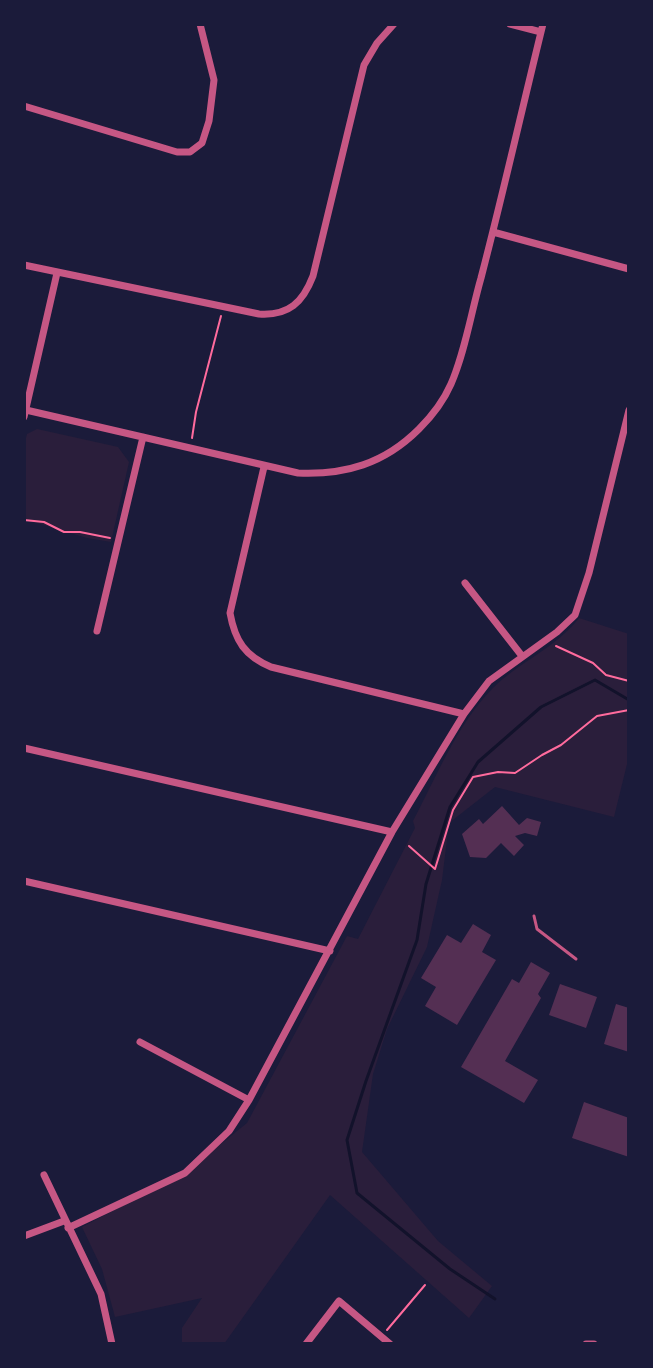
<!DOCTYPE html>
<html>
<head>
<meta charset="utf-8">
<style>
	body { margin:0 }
	#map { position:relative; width:653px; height:1368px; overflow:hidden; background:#1b1b3a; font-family:Jost,sans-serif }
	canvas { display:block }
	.frame { position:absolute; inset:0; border:26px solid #1b1b3a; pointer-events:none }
</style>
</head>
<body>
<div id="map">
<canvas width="653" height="1368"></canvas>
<div class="frame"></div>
</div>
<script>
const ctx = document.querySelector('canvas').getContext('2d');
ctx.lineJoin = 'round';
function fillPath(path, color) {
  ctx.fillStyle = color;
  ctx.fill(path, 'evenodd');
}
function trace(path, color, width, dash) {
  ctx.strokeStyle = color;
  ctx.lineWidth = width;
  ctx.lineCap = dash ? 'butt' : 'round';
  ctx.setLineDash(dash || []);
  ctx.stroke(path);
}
fillPath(new Path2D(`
	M37 429 118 447 129 462 111 542 87 538 24 519V446L27 434Z
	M579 618 629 634V756L614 817 495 787 449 823 442 880 427 947 387 1029 373 1074 362 1152 438 1241 492 1286 469 1318 330 1195 224 1344H182V1328L202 1298 115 1317 102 1269 82 1227 185 1173 247 1123 347 936 358 939 415 828 413 821C437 776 457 724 493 688 519 662 556 648 579 618Z`), '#2a1e3b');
trace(new Path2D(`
	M495 1299 450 1269 357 1193 347 1140 366 1081 417 940 426 884 450 807 478 762 541 707 595 680 629 700`), '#12122b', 3);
fillPath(new Path2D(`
	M502 806 519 825 527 818 541 822 537 836 525 833 515 836 524 845 514 856 501 843 486 858 470 857 462 834 479 819 483 824Z
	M473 924 491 935 482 952 496 960 457 1025 425 1006 436 987 421 978 447 935 461 943Z
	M531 962 550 973 538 994 541 998 505 1061 538 1080 524 1103 461 1067 512 979 519 983Z
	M560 984 597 997 586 1028 549 1015Z
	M616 1004 629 1008V1052L604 1044Z
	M584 1102 629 1118V1157L572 1138Z`), '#542f53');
trace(new Path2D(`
	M192 438 196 412 221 316
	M24 520 44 522 64 532H80L110 538
	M556 646 593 663 606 675 629 681
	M409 846 435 869 453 810 473 777 498 772 515 773 542 755 561 745 597 716 629 710
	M387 1330 425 1285`), '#ff6b9d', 2);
trace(new Path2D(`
	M534 916 537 929 576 959`), '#c65784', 3);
trace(new Path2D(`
	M510 24 541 32
	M24 106 177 152H190L202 143 209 121 214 80 200 24
	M493 232 629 269
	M24 265 259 314C289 316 303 302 313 276L364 65 377 43 394 24
	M26 410 298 473C345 475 384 464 419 429 431 417 444 400 451 384 465 352 471 313 481 278 503 194 522 109 543 24
	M24 417 57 273
	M264 467 230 613C235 641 245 656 271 667L464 714
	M465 583 522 656
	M97 631 143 437
	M24 748 392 832
	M24 881 330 951
	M140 1042 249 1100
	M44 1175 101 1294 112 1344
	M68 1228 185 1173 229 1131 249 1100 392 832 464 714 489 681 557 632 575 615 589 573 629 410
	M24 1236 64 1221
	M306 1344 339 1301 390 1344
	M586 1344H594`), '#c65784', 7);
</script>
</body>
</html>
